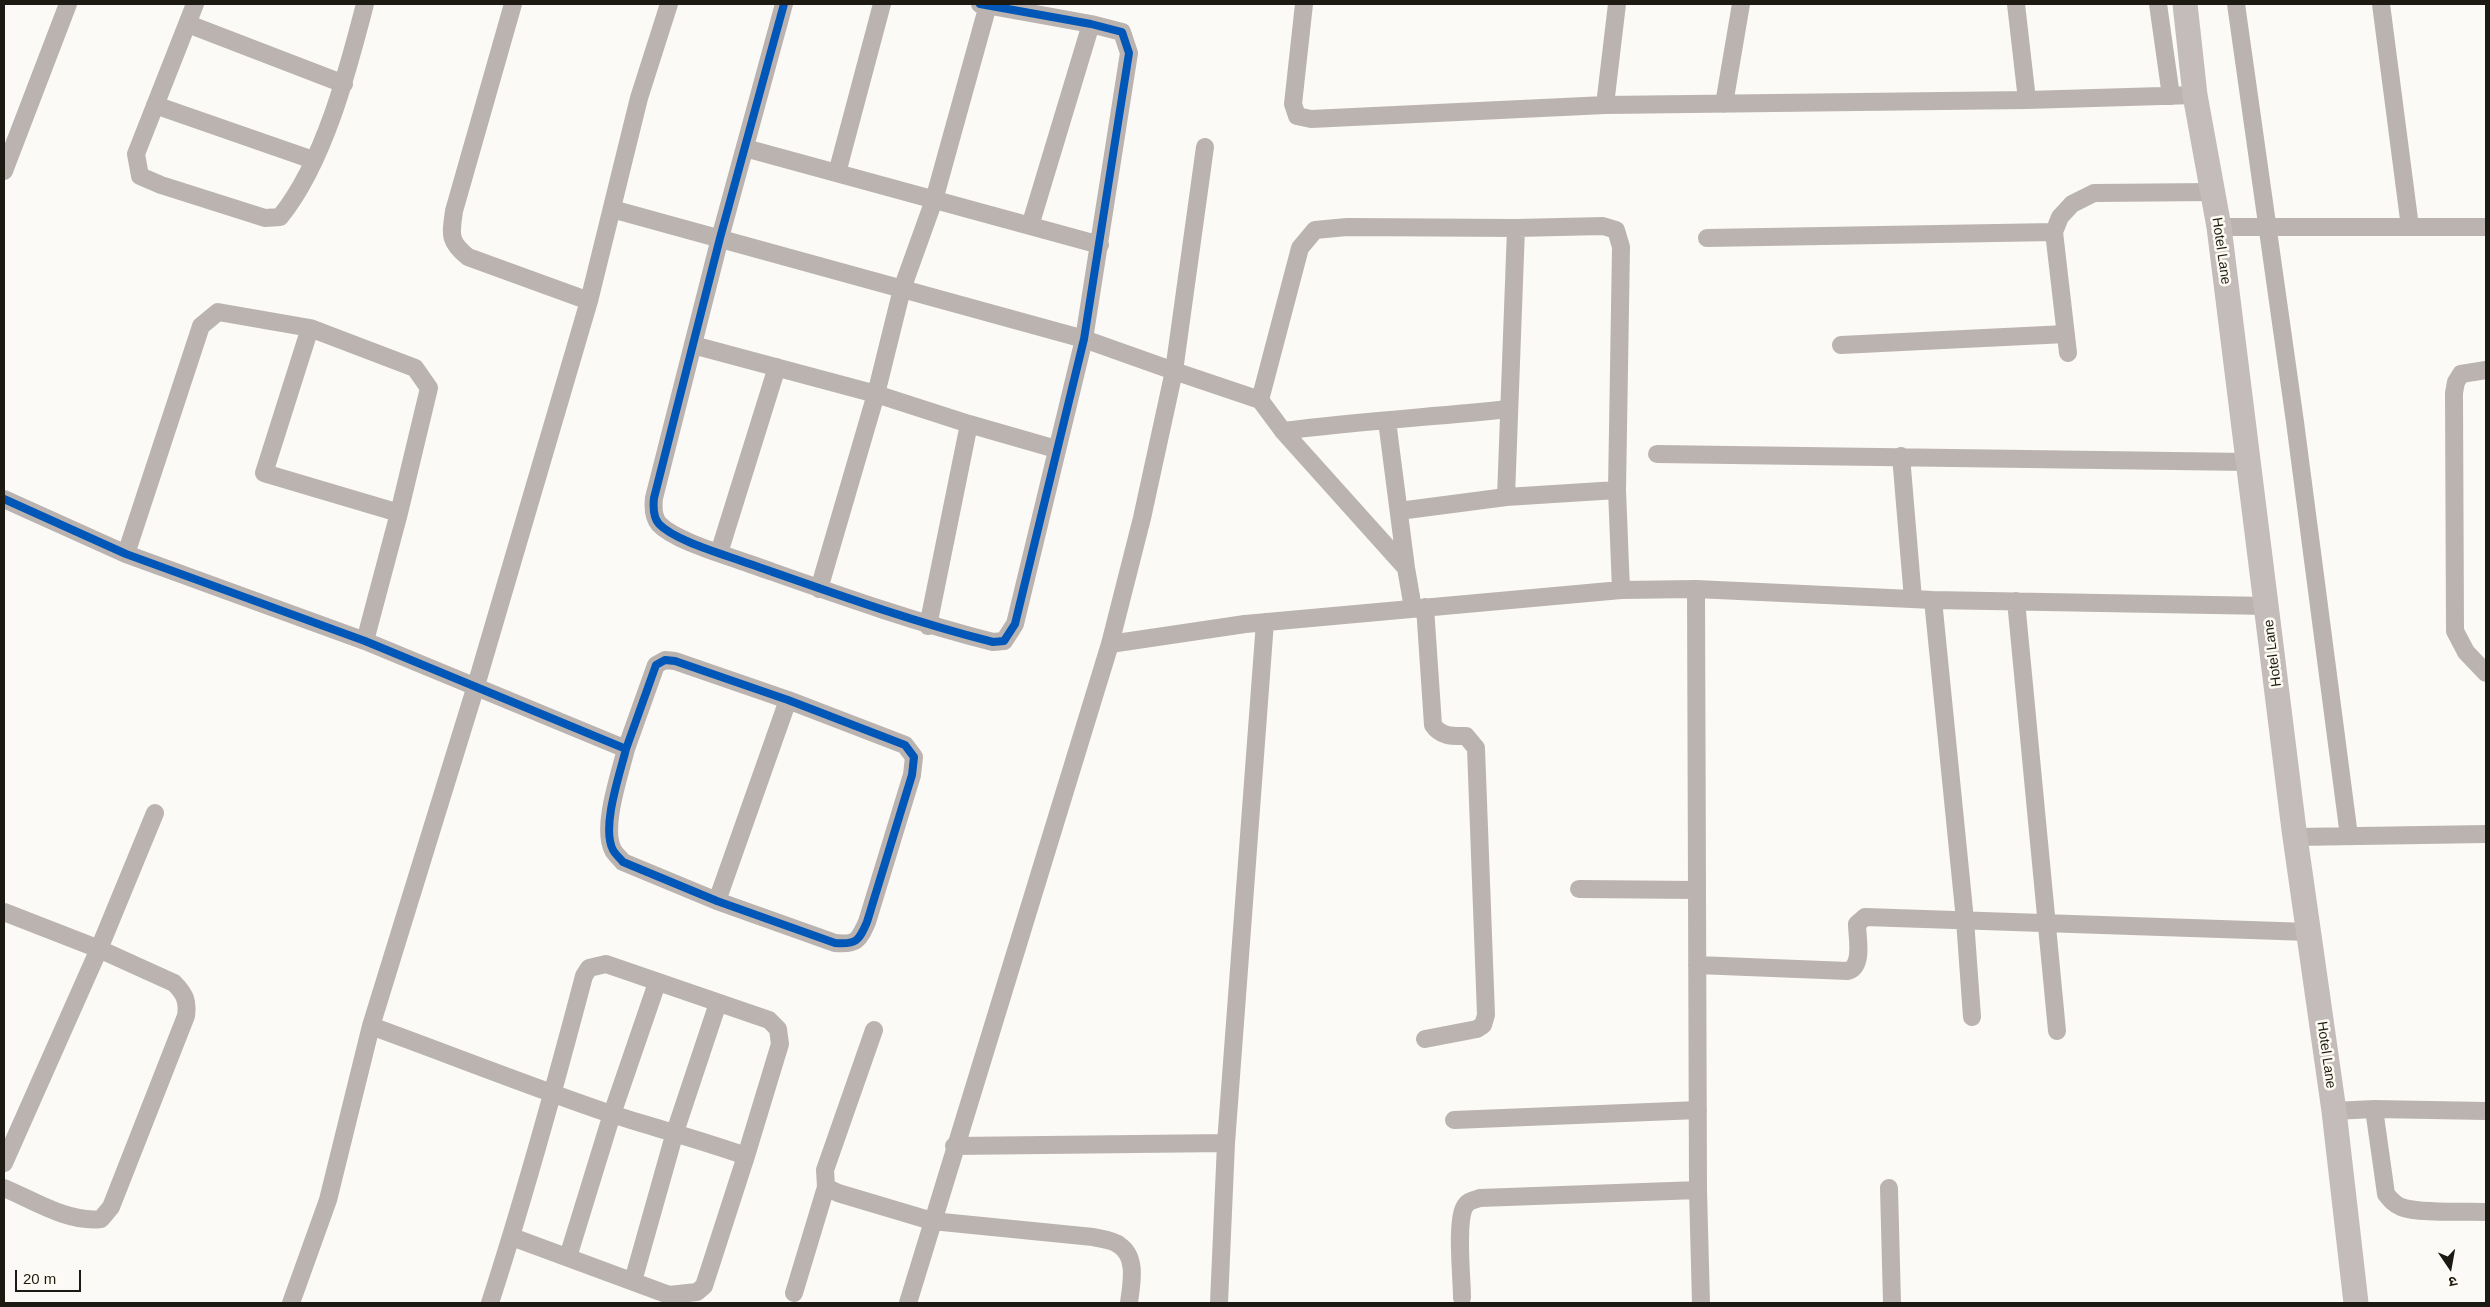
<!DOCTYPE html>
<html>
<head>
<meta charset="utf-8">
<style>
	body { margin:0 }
	#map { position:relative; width:2490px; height:1307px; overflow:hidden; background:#fbfaf6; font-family:Helvetica,"Noto Sans Devanagari",sans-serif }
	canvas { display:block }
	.frame { position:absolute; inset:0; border:5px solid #1d1a13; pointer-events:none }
	.north { position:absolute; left:2425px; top:1242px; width:50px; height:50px; -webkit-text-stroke:4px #fefbf3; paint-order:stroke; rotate:168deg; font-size:14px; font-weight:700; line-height:20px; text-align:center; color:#1d1a13 }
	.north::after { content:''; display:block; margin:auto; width:18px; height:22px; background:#1d1a13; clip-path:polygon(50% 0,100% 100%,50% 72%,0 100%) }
	.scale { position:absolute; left:15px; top:1270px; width:66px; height:22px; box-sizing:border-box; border:2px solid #1d1a13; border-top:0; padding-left:6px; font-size:15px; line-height:18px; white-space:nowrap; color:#1d1a13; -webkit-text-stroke:4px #fefbf3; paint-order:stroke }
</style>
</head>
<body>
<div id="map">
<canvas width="2490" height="1307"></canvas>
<div class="frame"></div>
<div class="north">उ</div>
<div class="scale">20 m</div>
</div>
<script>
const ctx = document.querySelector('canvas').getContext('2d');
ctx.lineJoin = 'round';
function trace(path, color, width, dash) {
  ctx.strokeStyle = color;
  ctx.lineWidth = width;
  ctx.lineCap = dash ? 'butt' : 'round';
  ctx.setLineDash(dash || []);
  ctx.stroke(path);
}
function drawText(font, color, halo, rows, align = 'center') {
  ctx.font = font + ' Helvetica,sans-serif';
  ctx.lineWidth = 5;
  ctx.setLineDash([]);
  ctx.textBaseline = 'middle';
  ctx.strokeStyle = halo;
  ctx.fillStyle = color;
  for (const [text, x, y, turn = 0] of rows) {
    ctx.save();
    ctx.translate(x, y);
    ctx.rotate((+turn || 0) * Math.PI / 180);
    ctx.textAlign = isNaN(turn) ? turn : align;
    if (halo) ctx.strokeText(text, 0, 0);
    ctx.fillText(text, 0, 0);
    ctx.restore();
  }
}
trace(new Path2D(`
	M195 4 136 154 140 176 161 185 265 218 280 217C324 163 348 70 365 4
	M513 4 454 211C451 234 448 241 468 257L589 301
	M784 4 720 238 654 498C653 507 653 517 659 524 675 541 726 555 750 564 830 592 910 621 993 642L1004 641 1015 624 1084 339 1129 53 1122 32 1091 24 980 4
	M1304 4 1293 104 1297 116 1311 119 1605 105 2027 100 2195 95
	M2016 4 2027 100
	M2158 4 2171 96
	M2236 4 2295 422 2349 836
	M2381 4 2410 227
	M188 24 344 84
	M1724 104 1741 4
	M155 105 313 160
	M1605 105 1617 4
	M1205 147 1174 371 1260 400 1300 248 1315 230 1347 227 1516 228 1603 226 1616 230 1621 247 1617 490 1621 590
	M745 148 1100 245
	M4 171 68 4
	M837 173 882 4
	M612 209 1084 339 1174 371 1142 518 1110 644 908 1303
	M1030 226 1091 24
	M2219 227H2486
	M1707 238 2054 232
	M310 328 264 473 399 513
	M693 345 876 394 969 424
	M1841 345 2066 334
	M2068 353 2054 232 2060 217 2072 204 2094 193 2212 192
	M2486 370 2461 374 2456 382 2454 393 2455 631 2466 652 2486 673
	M1260 400 1283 431 1406 568
	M1387 421 1406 568 1413 608
	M1283 431C1358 421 1434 417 1509 409
	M1657 454 2248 462
	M1901 456 1913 599
	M1506 497 1516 228
	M4 499 126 554 365 641 626 749C620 774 601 827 613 850 615 854 620 858 623 862L717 901 835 943C857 945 859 940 867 922L912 775 914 757 905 745 788 700 675 661 665 660 656 665 626 749
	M1399 511 1506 497 1617 490
	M719 553 777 367
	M126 554 201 326 218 312 310 328 415 368 429 388 399 513 365 641
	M819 589 876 394 902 289 934 200 988 5
	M1696 589 1698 1190 1701 1303
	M1933 600 1965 920 1972 1017
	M2016 601 2057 1031
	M1425 607 1433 725C1441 737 1453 736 1466 736L1476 748 1486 1015 1483 1025 1477 1029 1425 1039
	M928 626 969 424 1056 449
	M1110 644 1245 624 1621 590 1696 589 1933 600 2268 606
	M2296 837 2486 834
	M1579 889 1697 890
	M717 901 788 700
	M4 912 99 949 174 983C185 994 188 1001 186 1016L111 1207 101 1219C68 1223 33 1200 4 1188
	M1697 965 1848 971C1864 966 1857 938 1857 924L1865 917 2309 932
	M371 1026C451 1055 531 1087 611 1114 656 1128 701 1140 746 1156L780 1044 778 1029 769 1020 606 964 589 968 584 976C555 1086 525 1195 490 1303
	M874 1030 825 1170 826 1187 838 1193 932 1221 1093 1237C1101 1239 1113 1240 1119 1245 1138 1257 1131 1285 1129 1303
	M2374 1109 2386 1194C2391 1200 2394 1204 2401 1207 2419 1214 2465 1211 2486 1212
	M2334 1111 2374 1109 2486 1111
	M1454 1120 1698 1110
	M954 1146 1226 1143
	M4 1163 99 949 155 813
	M1889 1188 1892 1303
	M512 1237 669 1295 697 1292 704 1286 746 1156
	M568 1257 612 1114 657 983
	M633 1281 675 1132 718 1003
	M794 1293 826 1187
	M1462 1298C1462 1278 1456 1225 1464 1208 1467 1201 1473 1200 1480 1198L1698 1190
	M291 1303 328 1200 371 1026 475 689 589 301 639 98 669 4
	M1219 1303 1226 1143 1265 622`), '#bbb3b0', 18);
trace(new Path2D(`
	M2185 4 2195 95 2219 227 2294 830 2334 1111 2356 1303`), '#c4bcba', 25);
trace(new Path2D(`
	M784 4 720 238 654 498C653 507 653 517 659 524 675 541 726 555 750 564 830 592 910 621 993 642L1004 641 1015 624 1084 339 1129 53 1122 32 1091 24 980 4
	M4 499 126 554 365 641 626 749C620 774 601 827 613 850 615 854 620 858 623 862L717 901 835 943C857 945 859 940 867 922L912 775 914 757 905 745 788 700 675 661 665 660 656 665 626 749`), '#0057b8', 8);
drawText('14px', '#1d1a13', '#fefbf3', [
	["Hotel Lane",2221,251,82],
	["Hotel Lane",2273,653,-97],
	["Hotel Lane",2326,1055,82]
]);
</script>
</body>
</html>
